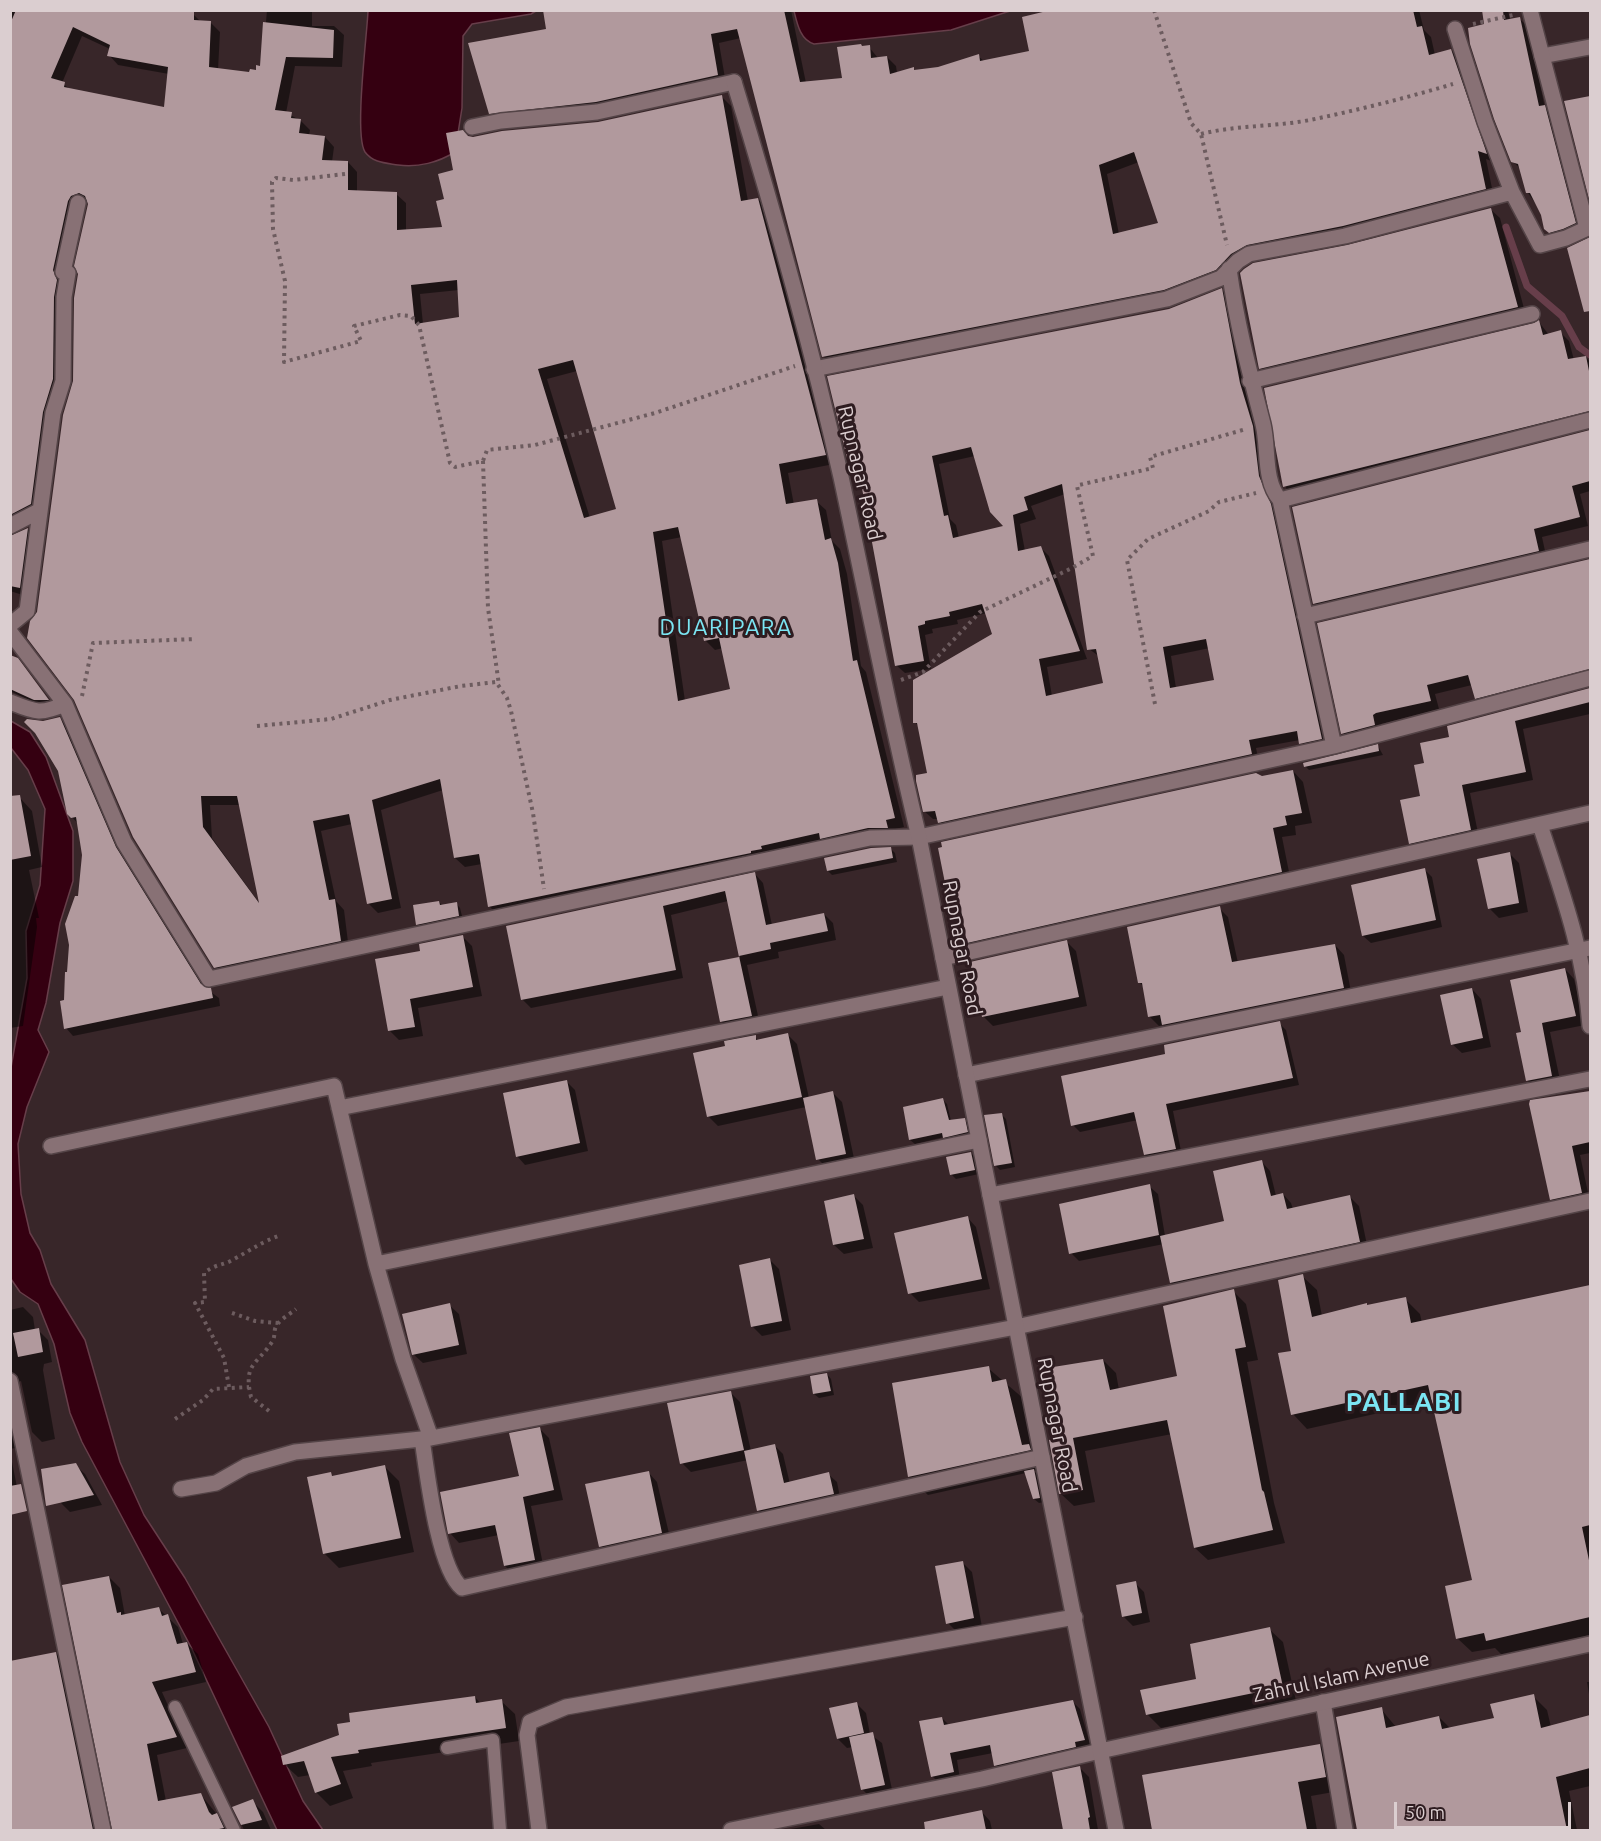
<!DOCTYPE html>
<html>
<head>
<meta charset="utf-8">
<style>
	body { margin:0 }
	#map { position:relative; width:1601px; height:1841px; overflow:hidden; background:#382629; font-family:Ubuntu,sans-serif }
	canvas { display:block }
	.frame { position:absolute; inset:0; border:12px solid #dbced0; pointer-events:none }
	.scale { position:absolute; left:1394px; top:1802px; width:177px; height:27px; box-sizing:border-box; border:3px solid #dbced0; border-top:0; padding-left:8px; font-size:18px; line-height:21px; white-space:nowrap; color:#dbced0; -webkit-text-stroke:4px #2e1c20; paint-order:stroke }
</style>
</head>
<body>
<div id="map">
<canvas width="1601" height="1841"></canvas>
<div class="frame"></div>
<div class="scale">50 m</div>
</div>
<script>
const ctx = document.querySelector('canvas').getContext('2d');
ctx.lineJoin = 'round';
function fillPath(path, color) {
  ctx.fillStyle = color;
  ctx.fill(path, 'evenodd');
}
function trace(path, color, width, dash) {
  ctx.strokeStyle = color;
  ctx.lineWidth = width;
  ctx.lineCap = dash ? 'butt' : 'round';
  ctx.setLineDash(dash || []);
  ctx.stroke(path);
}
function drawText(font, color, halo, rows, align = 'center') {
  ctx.font = font + ' Ubuntu,sans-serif';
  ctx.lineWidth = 6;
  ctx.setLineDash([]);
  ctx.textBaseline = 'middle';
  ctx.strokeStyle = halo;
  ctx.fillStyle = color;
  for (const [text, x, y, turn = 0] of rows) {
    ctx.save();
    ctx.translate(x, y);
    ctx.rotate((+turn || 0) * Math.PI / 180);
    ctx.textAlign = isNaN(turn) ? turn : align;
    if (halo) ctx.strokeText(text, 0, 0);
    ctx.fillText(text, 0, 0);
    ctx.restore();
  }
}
const water = new Path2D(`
	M368 11H536L531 14 472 24 463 36 462 108 455 152C439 162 418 168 398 165 386 163 373 163 365 152 354 135 367 36 368 11Z
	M794 11V10L1010 11 951 30 814 44C800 40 797 23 794 11Z
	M11 721 30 732 46 757 73 831V881L60 923 46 1003 38 1030 49 1052 27 1107 18 1144 21 1194 30 1233 40 1250 51 1284 85 1340 120 1462 144 1515 185 1578 269 1727 303 1801 323 1830H277L191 1647 82 1442 70 1413 54 1344 38 1304 20 1292 11 1279 10 1073 27 978 26 931 40 885 45 809 28 770 11 748Z`);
fillPath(water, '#350011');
trace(water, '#673e4a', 1.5);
fillPath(new Path2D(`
	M10 10 193 14 201 22 211 23 220 32 218 70 250 73 262 68 267 10H312V26H334L344 35 342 67 295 66 286 113 300 120 310 130 309 135 325 137 334 147 332 162H348L357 172V192L396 194 406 203V231L444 228 445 200 468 138 598 123 721 96 731 106 748 201 758 199 767 209 834 464 788 473 794 505 816 501 826 510 832 541 840 549 847 574 861 666 866 672 904 827 895 829 896 837 499 916 490 907 482 864 465 867 455 858 443 790 381 810 401 908 378 913 369 904 352 824 321 831 336 901 344 910 349 950 225 977 215 967 38 613 74 382 89 203 86 202 78 210 62 280V390L40 514 10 533ZM82 36 110 49 109 55 118 65 169 74 165 109 71 90 62 83ZM459 290 460 318 423 324 420 294ZM577 371 617 510 590 518 547 379ZM682 537 705 640 715 650 723 648 732 690 685 701 662 541ZM210 805H240L260 904 212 838Z
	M544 10H791L806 83 844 79 863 48 869 47 878 58 887 57 896 66 897 73 913 69 916 72 938 69 978 56 984 61 1031 52 1049 10H1419L1424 30 1431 37 1435 55 1451 50 1460 59 1494 162 1486 159 1494 198 1256 253 1174 298 833 366 824 357 741 38 719 43 726 84 499 122 490 113 548 30ZM1139 162 1160 224 1119 234 1107 174Z
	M1483 10H1508L1510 20 1519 18 1528 27 1545 108 1553 116 1584 232 1555 237 1546 228 1543 214 1528 193 1522 170 1512 161Z
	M1590 98V197L1566 103Z
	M1490 209 1500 218 1526 316 1269 377 1260 368 1348 247Z
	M1590 239V297L1575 271 1569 249Z
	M1222 290 1230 298 1330 747 1309 751 1300 740 1256 748 1259 762 947 831 938 819H933L924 811 929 774 919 727 915 722 994 635 987 613 957 620 958 624 932 629 933 633 925 635 931 669 905 673 896 665 859 465H856L848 457 1169 310ZM975 456 1006 527 959 538 956 525 950 519 939 464ZM1065 494 1089 649 1100 657 1105 684 1052 696 1047 667 1087 659 1049 556 1041 548 1025 551 1020 524 1036 519 1031 506ZM1210 648 1216 681 1176 688 1171 656Z
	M1539 322 1549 335 1560 332 1569 341 1574 360 1586 357 1590 362V421L1294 497 1286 488 1280 472 1276 432Z
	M1590 431V491L1580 494 1588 526 1542 537 1547 560 1323 612 1314 603 1293 508Z
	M28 529 37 539 29 597 10 591V537Z
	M1590 560V679L1485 707 1476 698 1472 685 1435 694 1439 709 1381 724 1383 734 1352 742 1343 733 1319 624Z
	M10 657 22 665 51 703 34 702 10 691Z
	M1590 690V714L1523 729 1533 780 1470 793 1479 838 1419 852 1410 843 1422 797 1426 764 1451 738 1448 727Z
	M59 718 67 726 123 857 204 987 219 998 220 1006 73 1036 66 1028V1002L84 855 79 825 72 817 44 722Z
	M1378 746 1383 755 1309 770 1305 766Z
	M1293 771 1303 782 1312 823 1295 826 1296 835 1282 837 1291 882 979 952 968 942 965 922 952 912 1261 778Z
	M21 799 32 811 42 867 29 870 39 918H36L37 927 23 1026 10 1028V801Z
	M891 849 895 853 897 862 832 875 828 871Z
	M1510 854 1519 863 1528 912 1499 918 1490 909Z
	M1425 870 1432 877 1442 927 1371 943 1363 936Z
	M755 874 763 883 772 925 824 914 833 923 836 940 778 952 779 958 747 965 760 1025 730 1030 722 1022 709 964 740 958 728 901 671 915 683 978 531 1008 522 999 508 927Z
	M439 902 443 906 456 903 460 908 463 920 422 928 417 924Z
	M1219 908 1228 917 1238 963 1335 945 1344 955 1352 997 1172 1034 1163 1025 1159 1026 1150 1017 1144 987 1140 983Z
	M462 936 472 946 482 996 418 1008 423 1036 399 1040 390 1031 422 952Z
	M1067 942 1076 951 1087 1006 993 1026 983 1016Z
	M1565 969 1574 979 1585 1025 1550 1032 1561 1085 1537 1090 1528 1081 1523 1033Z
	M1472 989 1481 999 1491 1047 1462 1053 1452 1044Z
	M1279 1023 1286 1030 1299 1085 1173 1111 1182 1156 1152 1162 1145 1155 1138 1120 1080 1132 1073 1125 1166 1055Z
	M788 1035 797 1044 809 1098 833 1093 842 1102 855 1163 827 1168 818 1159 806 1107 718 1126 708 1116 727 1048 755 1037 759 1041Z
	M567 1082 575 1090 588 1151 525 1165 517 1156Z
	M1590 1093V1153L1580 1155 1590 1202 1560 1208 1551 1199 1532 1102Z
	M943 1100 947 1104 951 1121 964 1120 969 1124 971 1136 948 1141 944 1137 915 1144 910 1140Z
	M1002 1115 1006 1119 1015 1167 1000 1170 996 1166Z
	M971 1153 975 1157 979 1174 956 1179 951 1174Z
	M1262 1162 1270 1171 1276 1196 1283 1194 1291 1203 1293 1209 1350 1197 1359 1206 1368 1250 1180 1291 1171 1283 1164 1244 1079 1261 1071 1253 1149 1186 1158 1194 1165 1236 1226 1223Z
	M854 1196 863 1205 873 1248 844 1254 834 1245Z
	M967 1217 976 1227 990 1289 919 1302 910 1293Z
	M770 1260 779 1269 791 1330 762 1336 753 1327Z
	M1302 1276 1317 1290 1322 1316 1405 1299 1420 1314 1422 1323 1590 1286V1635L1502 1655 1495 1648 1472 1652 1457 1638 1474 1582 1433 1401 1307 1429 1293 1414V1352Z
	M1233 1291 1246 1304 1258 1360 1247 1362 1274 1503 1285 1543 1208 1560 1195 1548 1172 1434 1085 1451 1095 1502 1074 1506 1061 1494 1060 1440 1103 1360 1116 1373 1119 1390 1178 1377Z
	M449 1305 459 1314 467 1354 423 1363 413 1354Z
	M23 1307 33 1317 35 1330H38L48 1340 52 1362 44 1364 43 1370 55 1439 42 1442 32 1432 21 1381 13 1384 10 1390V1310Z
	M988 1368 1024 1399 1048 1468 1034 1471 1038 1475 1044 1502 1039 1503 1034 1499 1026 1473 928 1495 909 1477Z
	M827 1374 831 1379 834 1395 819 1398 814 1394Z
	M731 1393 740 1402 751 1451 775 1446 783 1454 790 1484 828 1474 837 1482 841 1502 767 1519 759 1511 748 1460 691 1472 682 1463Z
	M10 1397 21 1447 10 1449Z
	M540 1429 549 1438 563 1500 531 1506 544 1569 514 1575 505 1566 499 1535 459 1543 450 1533 520 1477Z
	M10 1452 18 1492 10 1493Z
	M75 1465 85 1474 102 1505 70 1512 61 1503Z
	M385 1467 399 1481 414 1552 339 1568 325 1554 309 1478 330 1474 334 1477Z
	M648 1472 657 1482 671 1542 610 1556 601 1546Z
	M962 1562 972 1572 982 1627 957 1632 948 1623Z
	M109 1577 120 1588 125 1616 159 1609 178 1627 183 1644H187L198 1654 206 1682 162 1692 187 1748 157 1755 166 1801 201 1795 230 1830H114Z
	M1135 1583 1144 1592 1150 1622 1133 1626 1123 1616Z
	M1269 1629 1283 1642 1296 1701 1161 1728 1147 1714Z
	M56 1653 66 1664 101 1830H31L28 1816Z
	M1587 1682H1590V1700Z
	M1533 1696 1547 1710 1551 1727 1590 1716V1786L1569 1791 1577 1830H1359L1338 1718 1381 1709 1396 1727 1439 1717 1451 1729 1495 1720Z
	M475 1697 481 1704 501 1701 515 1714 519 1741 371 1763 372 1766 343 1771 353 1798 330 1806 316 1792 310 1775 298 1777 284 1764Z
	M1072 1701 1080 1709 1091 1748 1003 1773 996 1765 993 1753 957 1760 960 1779 940 1784 932 1776 942 1718 949 1725Z
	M856 1703 866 1713 870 1734 882 1743 893 1794 872 1799 862 1789 853 1747 847 1748 838 1739Z
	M1320 1745 1334 1759 1339 1791 1311 1796 1317 1830H1155L1143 1776Z
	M1079 1767 1089 1777 1098 1830H1064L1053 1774Z
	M252 1801 263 1812 271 1830H244L234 1808Z
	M981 1811 990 1821 992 1830H958L955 1817Z
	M819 1824 826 1830H785Z`), '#0007');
trace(new Path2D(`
	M1506 227 1527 286 1562 316 1579 347 1590 355`), '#673e4a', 7);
fillPath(new Path2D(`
	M16 10H194V20L211 21 209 67 249 72 250 69 256 70V65L260 66 263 22 334 30 333 58 286 57 275 110 292 112 291 118 301 119 299 133 325 136 322 160 348 161V190L397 192V230L442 227 436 201 444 199 438 174 453 170 446 133 463 130 468 136 473 137 502 131 598 122 722 95 741 201 758 198 826 455 779 464 786 504 817 499 825 540 831 538 838 563 853 661 857 660 895 818 886 820 888 828H868L820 839 819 833 761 846 762 849 751 851V853L488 907 479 854 454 858 440 779 372 800 392 899 367 904 349 814 313 821 329 900 335 899 341 941 214 968 133 837 74 700 27 638 30 621 37 612 63 415 73 381 74 298 78 274 74 266 88 204 85 196 79 193 71 196 68 201 53 270 57 280 54 297 53 379 43 412 31 504 10 515V24ZM73 27 110 45 107 56 168 67 164 107 64 87 65 82 51 78ZM457 280 459 317 415 324 411 285ZM573 360 616 509 584 518 538 369ZM678 527 704 641 719 638 730 689 678 701 653 532ZM201 796H237L259 903 203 827Z
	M543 10H784L800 82 842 78 837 47 861 44 862 46 870 45 871 58 887 56 890 74 914 67V70L938 67 979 54 980 61 1029 51 1022 17 1051 10H1413L1417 27 1422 26 1429 55 1451 49 1487 154 1478 151 1486 189 1343 226 1247 245 1231 254 1216 270 1164 290 822 357 737 29 711 34 718 75 596 102 489 114 468 43 546 29ZM1134 152 1158 223 1113 234 1099 165Z
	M1482 10H1503L1504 20 1520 17 1539 106 1545 105 1576 223 1563 229 1549 233 1544 229 1541 215 1530 193H1526L1518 164 1511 162 1494 119 1470 44 1468 28 1484 24Z
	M1590 96V203L1564 101Z
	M1491 208 1518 307 1259 369 1240 273 1244 269 1253 263 1347 245Z
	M1590 237V311L1584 312 1567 248Z
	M1222 288 1240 383 1253 426 1259 476 1271 504 1322 739 1299 744 1297 731 1249 740 1252 754 938 823 935 811 923 812 916 781V775L927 773 917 723H913V680L992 634 982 604 949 612 950 616 925 621V624L918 626 924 661 895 666 856 456 847 458 827 376 1169 309ZM971 447 990 512 1003 526 953 538 948 515 944 516 932 456ZM1062 484 1087 650 1096 649 1103 683 1046 696 1039 659 1080 651 1041 546 1018 551 1013 515 1028 510 1024 497ZM1206 639 1214 680 1170 688 1163 647Z
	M1539 320 1543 335 1561 330 1568 359 1586 356 1590 376V411L1283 487 1264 388 1534 323Z
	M1590 430V481L1572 486 1580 517 1534 529 1539 551 1313 604 1292 507Z
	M28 528 20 588 10 586V536Z
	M1590 559V669L1475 699 1468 675 1427 685 1431 701 1376 713 1373 715 1375 725 1341 734 1317 623Z
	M10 655 18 658 49 700H34L10 689Z
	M1590 688V702L1515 721 1526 772 1462 785 1471 830 1409 844 1400 800 1420 796 1414 765 1424 763 1420 743 1449 737 1447 726Z
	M60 717 116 847 201 984 211 988 213 998 64 1029 60 1001 64 1000 65 972H67L69 945 65 924 75 896H78L82 855 76 817 71 818 67 814 58 771 35 733 24 722 27 719 43 721Z
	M1378 744 1379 751 1304 767 1303 763Z
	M1293 770 1302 813 1285 816 1287 825 1273 828 1282 872 967 943 961 910 951 913 938 848 942 847 941 842 1256 773 1262 776Z
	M20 795 31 856 10 860V796Z
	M891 847 893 858 827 871 824 858 871 848Z
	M1510 852 1519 903 1488 909 1477 859Z
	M1425 868 1436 920 1362 936 1351 885Z
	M755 872 766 925 824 913 828 931 770 943 771 949 739 956 752 1016 720 1022 708 963 739 957 725 891 663 906 676 970 521 1000 506 926Z
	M439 901 440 905 457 902 459 916 416 925 413 905Z
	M1220 906 1232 962 1335 944 1344 988 1162 1025 1160 1015 1148 1017 1142 983H1138L1127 927Z
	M463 935 473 987 410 999 415 1027 388 1031 375 959 420 951 419 944Z
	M1067 940 1079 997 982 1017 970 962Z
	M1565 968 1576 1016 1542 1023 1552 1076 1526 1081 1516 1033 1521 1032 1510 980Z
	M1472 988 1483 1038 1451 1045 1440 995Z
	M1280 1021 1293 1078 1166 1104 1176 1149 1144 1155 1134 1112 1071 1126 1061 1076 1165 1054 1164 1045Z
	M788 1033 802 1097 707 1117 693 1053 725 1046 724 1041 756 1035V1040Z
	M567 1080 580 1143 516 1157 503 1093Z
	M833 1091 846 1154 816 1160 803 1098Z
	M1590 1091V1142L1572 1146 1582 1193 1550 1200 1529 1104 1530 1100Z
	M943 1098 949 1120 965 1118 968 1132 943 1138 942 1133 909 1140 903 1107Z
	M1002 1113 1012 1163 994 1166 984 1115Z
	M971 1152 975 1170 950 1175 946 1157Z
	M1262 1160 1271 1196 1283 1193 1287 1209 1350 1195 1360 1242 1170 1283 1160 1236 1224 1221 1213 1171Z
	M1150 1184 1159 1235 1069 1254 1059 1204Z
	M854 1194 864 1239 833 1245 824 1201Z
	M968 1216 982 1279 908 1294 894 1233Z
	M770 1258 782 1321 751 1327 739 1265Z
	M1303 1274 1312 1317 1367 1303V1305L1406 1297 1411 1323 1590 1285V1525L1582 1527 1590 1565V1617L1486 1641 1484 1633 1456 1639 1445 1586 1472 1580 1428 1385 1291 1415 1278 1353 1291 1351 1278 1280Z
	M1234 1289 1246 1347 1235 1349 1262 1490 1264 1492 1273 1530 1194 1548 1167 1420 1073 1438 1083 1490 1059 1494 1049 1440 1058 1438 1048 1390 1051 1389 1047 1368 1103 1359 1110 1390 1177 1376 1163 1306Z
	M450 1303 459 1345 412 1355 402 1314Z
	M39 1328 43 1352 18 1357 13 1333Z
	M989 1366 992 1382 1006 1379 1022 1445 1029 1444 1031 1450 908 1477 892 1383Z
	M827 1373 831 1391 813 1394 810 1376Z
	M731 1391 744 1450 680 1464 667 1403Z
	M540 1427 554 1490 523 1497 535 1560 504 1566 495 1525 448 1534 440 1492 519 1476 509 1433Z
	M775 1444 784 1483 829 1472 834 1494 757 1511 744 1451Z
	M76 1463 94 1495 46 1506 41 1469Z
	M385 1465 401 1538 323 1554 307 1477 331 1472 332 1476Z
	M1034 1469 1040 1498 1033 1499 1024 1471Z
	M649 1471 662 1533 599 1547 585 1484Z
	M21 1484 27 1511 10 1515V1486Z
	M963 1561 974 1618 946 1624 935 1566Z
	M109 1576 117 1613 121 1612V1615L159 1607 162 1616 168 1614 177 1644 187 1642 196 1672 152 1682 177 1737 147 1744 158 1801 201 1793 209 1812 212 1815 217 1813 224 1828 214 1830H112L62 1585Z
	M1136 1581 1142 1613 1122 1617 1116 1585Z
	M1270 1627 1283 1687 1146 1715 1140 1690 1196 1679 1190 1644Z
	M56 1652 93 1830H10V1661Z
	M1534 1694 1541 1728 1590 1715V1768L1556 1777 1567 1830H1357L1336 1717 1382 1707 1386 1728 1439 1716 1442 1729 1494 1718 1490 1704Z
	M475 1696 476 1703 502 1699 506 1728 358 1750 359 1753 331 1757 341 1784 315 1793 304 1761 283 1765 281 1756 339 1735 337 1724 350 1722 349 1713Z
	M1073 1700 1085 1740 1075 1742 1076 1747 994 1766 990 1745 950 1753 954 1772 931 1777 919 1721 942 1717 944 1725Z
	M857 1702 864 1733 837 1739 829 1708Z
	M873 1732 885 1785 861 1790 849 1737Z
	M1320 1744 1326 1777 1298 1782 1307 1830H1152L1142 1775Z
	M1080 1766 1090 1817 1088 1818 1090 1830H1063L1052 1772Z
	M253 1799 262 1820 241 1825 232 1807Z
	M982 1810 986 1830H925L924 1822Z`), '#b1999d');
const lane = new Path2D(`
	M175 1707 234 1830
	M447 1748 493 1740 500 1830`);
const street = new Path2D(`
	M1455 29 1485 122 1512 192
	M1542 56 1590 47
	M472 127 501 121 597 112 734 82
	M1229 269C1237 325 1249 370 1263 424 1269 449 1263 480 1280 500L1334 746
	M814 369 1167 299 1221 278 1238 261 1249 254 1345 236 1512 192 1540 245 1566 238 1590 227
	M1250 381 1532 314
	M1280 500 1590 420
	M10 526 39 511
	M1305 616 1590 549
	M10 625 27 611 53 413 63 381 64 297 68 273 63 272 78 203
	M10 632 65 704 124 842 209 979 823 848 870 838 919 837 1334 746 1590 678
	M10 702C35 712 40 715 65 704
	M1540 825C1562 892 1585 955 1590 1026
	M943 958 1590 813
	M966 1075 1590 948
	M339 1108 948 987
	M51 1146 334 1086 376 1264 403 1359 431 1438
	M990 1195 1590 1079
	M376 1264 979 1140
	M10 1381 103 1830
	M422 1439C427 1472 438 1569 462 1588L1042 1457
	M181 1489 216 1483 246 1466 295 1452 431 1438 1016 1327 1590 1201
	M1323 1702 1345 1830
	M539 1830 527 1735 530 1722 566 1707 1075 1617
	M731 1830 982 1779 1100 1751`);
const secondary = new Path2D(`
	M1530 10 1587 228
	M734 82C774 212 811 344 841 477 867 597 890 718 919 837L1116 1830
	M1100 1751 1590 1644`);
trace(lane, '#544447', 15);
trace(street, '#544447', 18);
trace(secondary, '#544447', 18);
trace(new Path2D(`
	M1154 10 1191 123 1201 134 1227 245
	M1473 24 1513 15
	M1201 134C1237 125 1274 127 1310 120 1358 110 1406 98 1453 84
	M345 174 293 180 276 178 272 182 273 229 285 281 284 362 361 341 354 326 400 315 411 316 419 325 450 463 455 467 483 461 487 450 535 445 655 413 795 366
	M483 461 488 608 499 685
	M901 680 923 672 980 612 1070 569 1093 556 1077 486 1079 485 1153 468 1150 457 1246 429
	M82 696 93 643 196 639
	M1155 704 1127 560 1148 539 1209 511 1219 502 1256 493
	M257 726 331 719 390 700 461 686 496 682 507 698 511 711 533 813 544 889
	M232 1313 255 1321 278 1323
	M229 1387 224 1358 195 1303 205 1302 204 1273C217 1263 223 1266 234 1259 253 1249 259 1243 281 1235
	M269 1411 251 1397C243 1363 257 1365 272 1342 275 1337 274 1334 275 1329 277 1321 290 1314 296 1309
	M175 1419 203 1400 213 1389 249 1387`), '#6d5c5f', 4, [3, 4.5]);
trace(lane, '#887175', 12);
trace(street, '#887175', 15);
trace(secondary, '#887175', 15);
drawText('20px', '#dbced0', '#2e1c20', [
	["Rupnagar Road",860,473,77],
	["Rupnagar Road",962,948,79],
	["Rupnagar Road",1057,1425,79],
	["Zahrul Islam Avenue",1341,1677,-12]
]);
ctx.letterSpacing = '1.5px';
drawText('22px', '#7be5f3', '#2e1c20', [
	["DUARIPARA",726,628]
]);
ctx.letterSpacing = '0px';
ctx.letterSpacing = '1.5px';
drawText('bold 26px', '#7be5f3', '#2e1c20', [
	["PALLABI",1404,1402]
]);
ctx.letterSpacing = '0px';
</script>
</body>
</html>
